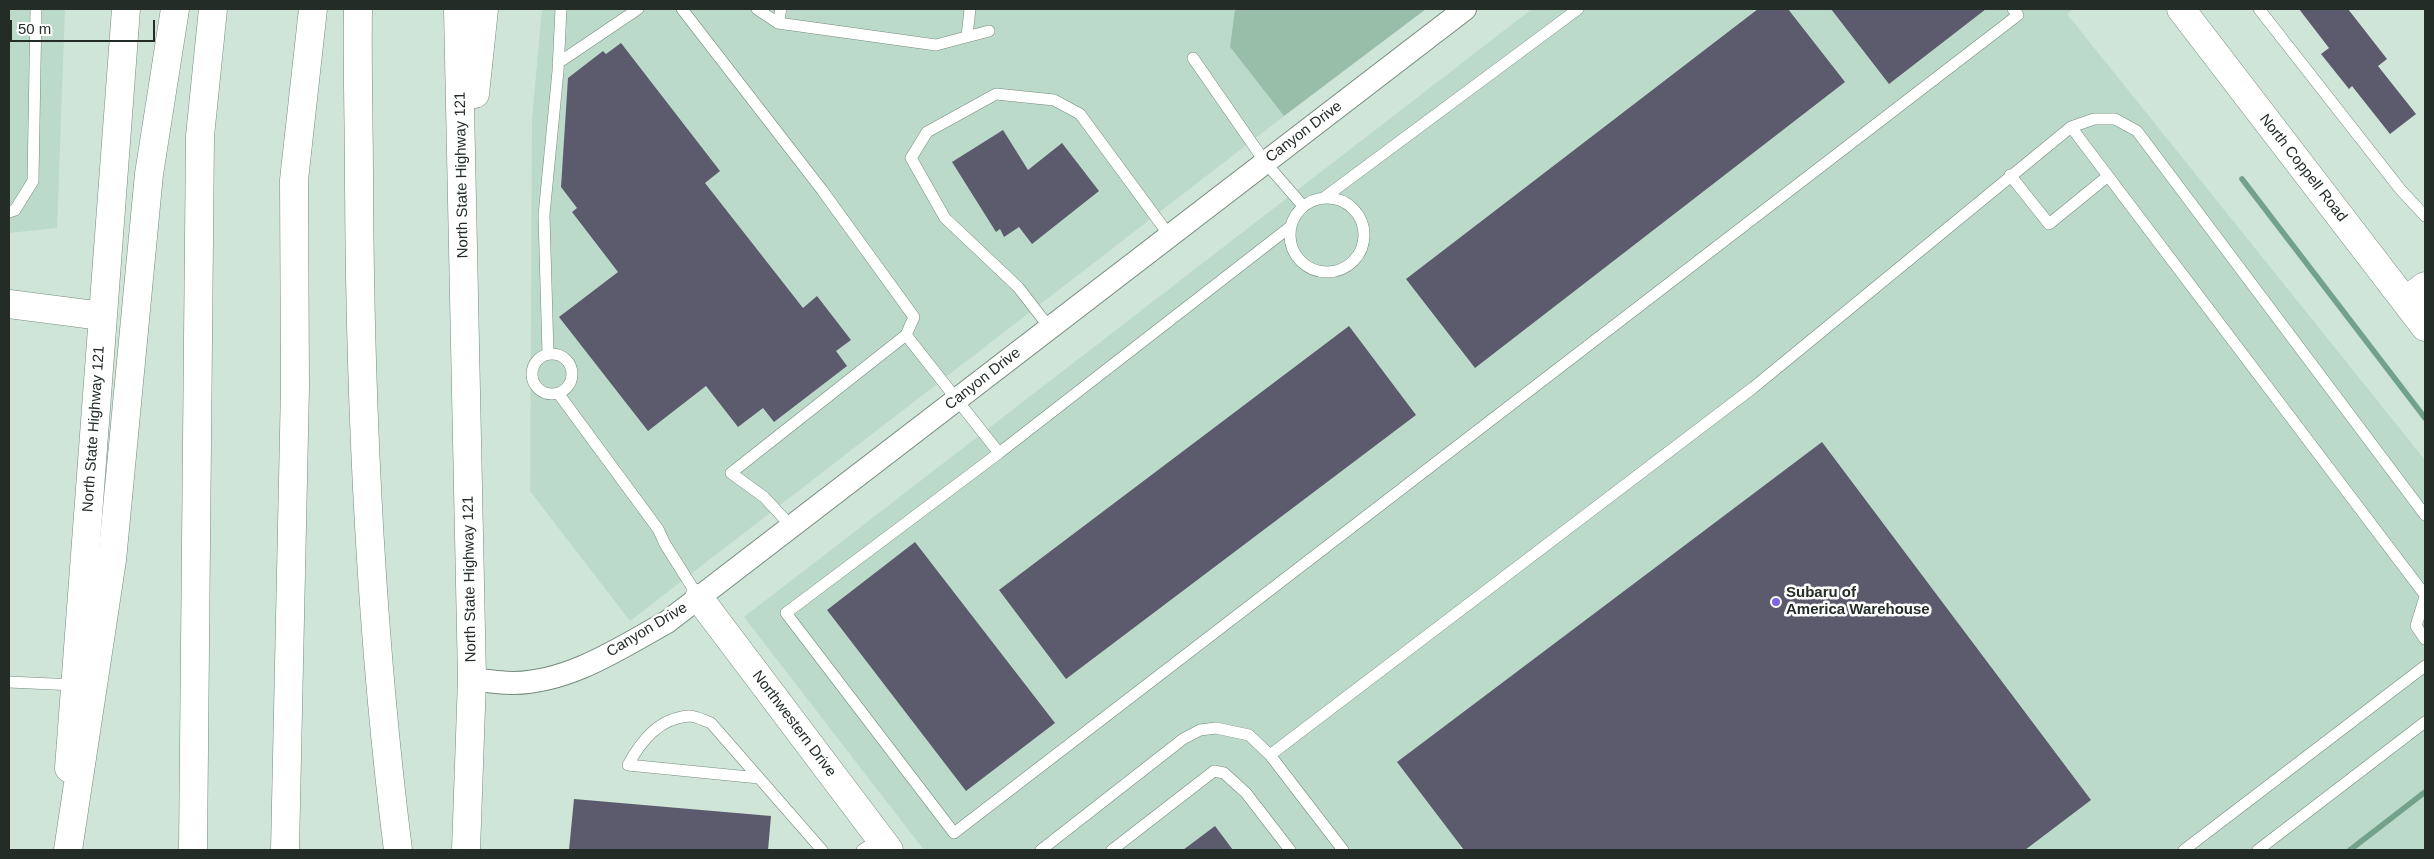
<!DOCTYPE html>
<html>
<head>
<meta charset="utf-8">
<style>
	body { margin:0 }
	#map { position:relative; width:2434px; height:859px; overflow:hidden; background:#cee5d8; font-family:Arial,sans-serif }
	canvas { display:block }
	.frame { position:absolute; inset:0; border:10px solid #232c27; pointer-events:none }
	.scale { position:absolute; left:10px; top:20px; width:145px; height:22px; box-sizing:border-box; border:2px solid #232c27; border-top:0; padding-left:6px; font-size:15px; line-height:18px; white-space:nowrap; color:#232c27; -webkit-text-stroke:4px #fff; paint-order:stroke }
</style>
</head>
<body>
<div id="map">
<canvas width="2434" height="859"></canvas>
<div class="frame"></div>
<div class="scale">50 m</div>
</div>
<script>
const ctx = document.querySelector('canvas').getContext('2d');
ctx.lineJoin = 'round';
function fillPath(path, color) {
  ctx.fillStyle = color;
  ctx.fill(path, 'evenodd');
}
function trace(path, color, width, dash) {
  ctx.strokeStyle = color;
  ctx.lineWidth = width;
  ctx.lineCap = dash ? 'butt' : 'round';
  ctx.setLineDash(dash || []);
  ctx.stroke(path);
}
function drawText(font, color, halo, rows, align = 'center') {
  ctx.font = font + ' Arial,sans-serif';
  ctx.lineWidth = 5;
  ctx.setLineDash([]);
  ctx.textBaseline = 'middle';
  ctx.strokeStyle = halo;
  ctx.fillStyle = color;
  for (const [text, x, y, turn = 0] of rows) {
    ctx.save();
    ctx.translate(x, y);
    ctx.rotate((+turn || 0) * Math.PI / 180);
    ctx.textAlign = isNaN(turn) ? turn : align;
    if (halo) ctx.strokeText(text, 0, 0);
    ctx.fillText(text, 0, 0);
    ctx.restore();
  }
}
fillPath(new Path2D(`
	M9 9H65L57 228 9 233Z
	M542 9H1235L1230 47 1284 116 630 621 530 491 532 120Z
	M1532 9H2073L2067 14 2425 460V850H924L744 617Z`), '#bcdaca');
fillPath(new Path2D(`
	M1235 9H1426L1284 116 1230 47Z`), '#98bda9');
trace(new Path2D(`
	M2242 179 2425 418
	M2350 850 2425 792`), '#72a38a', 5.5);
fillPath(new Path2D(`
	M1758 9H1788L1845 82 1475 368 1406 279Z
	M1831 9H1986L1889 84Z
	M2299 9H2348L2387 59 2378 66 2416 114 2390 134 2352 86 2349 89 2321 54 2329 48Z
	M621 43 720 171 705 183 803 308 817 296 851 340 836 351 847 366 774 422 763 408 738 427 706 386 648 431 559 317 618 272 572 212 577 208 561 187 568 78 603 51 606 54Z
	M1003 130 1028 170 1062 143 1099 191 1032 244 1019 227 1004 237 1000 229 996 232 952 162Z
	M1349 326 1416 415 1066 679 999 590Z
	M1822 442 2091 800 2025 850H1464L1397 762Z
	M915 542 1055 723 966 791 827 610Z
	M574 799 771 816 768 850H569Z
	M1215 826 1233 850H1183Z`), '#5c5a6d');
const lane = new Path2D(`
	M682 9 822 190 914 317 906 335 731 473 764 497 791 526
	M757 9 778 23
	M781 9 778 23 936 45 989 31
	M2259 9 2400 189 2425 216
	M967 36 970 9
	M1193 58 1265 162 1303 206
	M558 63 638 9
	M2071 127 2094 119H2115L2137 131 2425 515
	M2010 175 2049 224 2108 176
	M1325 197 1578 9
	M1290 235a37 37 0 1 1 74 0a37 37 0 1 1-74 0Z
	M9 212 15 210 33 181 36 9
	M1049 327 1018 287 945 218 911 158 927 132 996 94 1054 100 1080 114 1169 235
	M906 335 999 453 786 613 954 833 2018 15 2013 9
	M532 374a20 20 0 1 1 40 0a20 20 0 1 1-40 0Z
	M548 354 544 215 558 71 561 9
	M558 393 658 529 665 544 699 598
	M999 453 1290 227
	M2425 597 2416 626 2425 639
	M9 682 75 685
	M1270 755 1754 387 2071 127 2425 595
	M759 778 628 765C641 741 659 718 689 716 696 716 705 721 711 723L822 850
	M862 850 880 838
	M1041 850 1183 739 1200 730 1216 728 1249 735 1270 755 1343 850
	M1112 850 1214 771 1224 773 1246 793 1290 850
	M2184 850 2425 666
	M2258 850 2425 722`);
const street = new Path2D(`
	M472 679C486 681 500 683 514 683 570 682 620 648 667 622L1465 9`);
const secondary = new Path2D(`
	M458 9 472 679 466 850
	M2181 9 2425 327
	M475 94 484 9
	M2405 301 2425 286
	M9 304 102 316
	M699 598 889 850
	M69 768 126 9`);
const highway = new Path2D(`
	M358 9C357 67 359 125 359 182 360 406 370 629 398 850
	M68 850 112 560 149 174 175 9
	M193 850 200 136 213 9
	M285 850 295 387 294 180 313 9`);
trace(lane, '#758b7f', 12);
trace(street, '#758b7f', 24);
trace(secondary, '#758b7f', 29);
trace(highway, '#758b7f', 29);
trace(lane, '#fff', 11);
trace(street, '#fff', 22);
trace(secondary, '#fff', 28);
trace(highway, '#fff', 28);
for (const [x, y, r, color] of [
	[1776,602,5,"#8064df"]
]) {
  const dot = new Path2D();
  dot.arc(x, y, r, 0, 2 * Math.PI);
  ctx.fillStyle = color;
  ctx.fill(dot);
  trace(dot, '#fff', 2);
}
drawText('15px', '#232c27', '#fff', [
	["Canyon Drive",1304,132,-37],
	["North Coppell Road",2303,168,52],
	["North State Highway 121",462,175,-91],
	["Canyon Drive",983,379,-38],
	["North State Highway 121",94,429,-86],
	["North State Highway 121",470,579,-91],
	["Canyon Drive",647,630,-31],
	["Northwestern Drive",794,724,53]
]);
drawText('bold 15px', '#232c27', '#fff', [
	["Subaru of",1786,593],
	["America Warehouse",1786,610]
], 'left');
</script>
</body>
</html>
